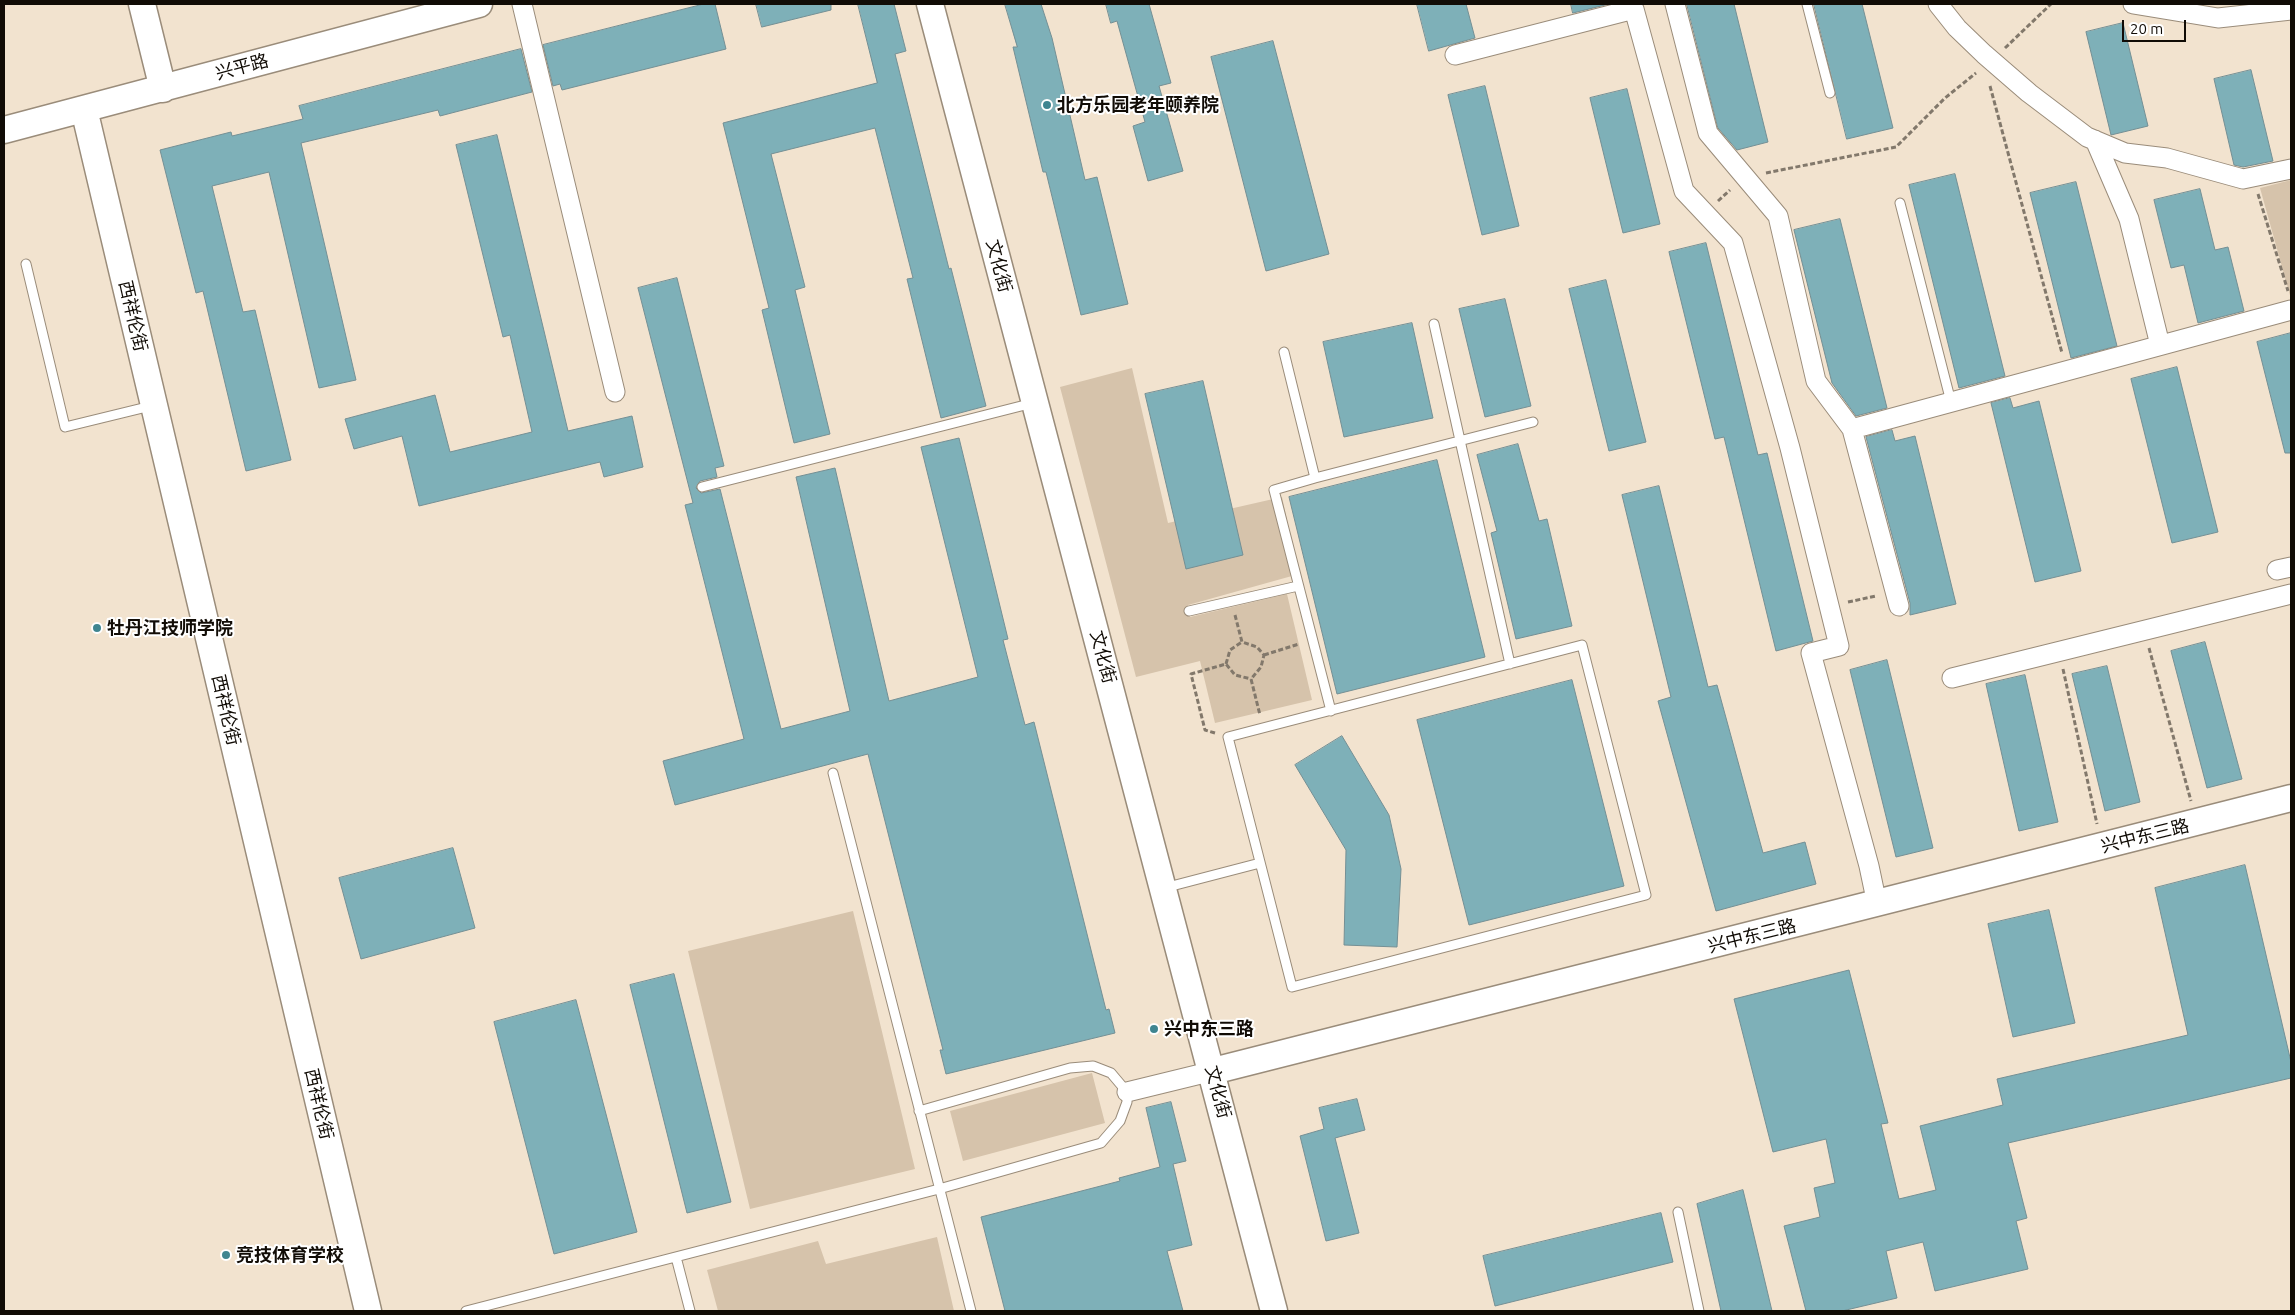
<!DOCTYPE html>
<html>
<head>
<meta charset="utf-8">
<style>
	body { margin:0 }
	#map { position:relative; width:2295px; height:1315px; overflow:hidden; background:#f2e3cf; font-family:Ubuntu,sans-serif }
	canvas { display:block }
	.frame { position:absolute; inset:0; border:5px solid #110c06; pointer-events:none }
	.scale { position:absolute; left:2122px; top:20px; width:64px; height:22px; box-sizing:border-box; border:2px solid #110c06; border-top:0; padding-left:6px; font-size:15px; line-height:18px; white-space:nowrap; color:#110c06; -webkit-text-stroke:4px #fff; paint-order:stroke }
</style>
</head>
<body>
<div id="map">
<canvas width="2295" height="1315"></canvas>
<div class="frame"></div>
<div class="scale">20 m</div>
</div>
<script>
const ctx = document.querySelector('canvas').getContext('2d');
ctx.lineJoin = 'round';
function fillPath(path, color) {
  ctx.fillStyle = color;
  ctx.fill(path, 'evenodd');
}
function trace(path, color, width, dash) {
  ctx.strokeStyle = color;
  ctx.lineWidth = width;
  ctx.lineCap = dash ? 'butt' : 'round';
  ctx.setLineDash(dash || []);
  ctx.stroke(path);
}
function drawText(font, color, halo, rows, align = 'center') {
  ctx.font = font + ' Ubuntu,"Noto Sans SC",sans-serif';
  ctx.lineWidth = 4;
  ctx.setLineDash([]);
  ctx.textBaseline = 'middle';
  ctx.strokeStyle = halo;
  ctx.fillStyle = color;
  for (const [text, x, y, turn = 0] of rows) {
    ctx.save();
    ctx.translate(x, y);
    ctx.rotate((+turn || 0) * Math.PI / 180);
    ctx.textAlign = isNaN(turn) ? turn : align;
    if (halo) ctx.strokeText(text, 0, 0);
    ctx.fillText(text, 0, 0);
    ctx.restore();
  }
}
fillPath(new Path2D(`
	M2291 180V299L2260 188Z
	M1132 368 1168 523 1282 497 1299 574 1188 605 1190 617 1287 594 1312 700 1215 723 1200 661 1136 677 1060 387Z
	M853 911 915 1169 750 1209 688 951Z
	M1092 1073 1105 1123 963 1161 950 1111Z
	M937 1237 954 1311H718L707 1270 818 1241 826 1264Z`), '#d6c3ab');
const building = new Path2D(`
	M704 4H715L726 49 562 90 560 84 553 86 543 45Z
	M756 4H831V10L762 27Z
	M858 4H894L906 51 895 54 949 269 951 268 986 406 941 418 907 279 913 278 875 128 771 154 805 287 795 290 830 434 794 443 762 310 769 308 723 123 877 83Z
	M1005 4H1041L1052 38 1085 180 1097 177 1128 304 1081 315 1046 172H1043L1013 47H1017Z
	M1106 4H1149L1171 83 1159 86 1183 171 1148 181 1133 126 1145 122 1117 21 1111 23Z
	M1417 4H1466L1475 38 1429 51Z
	M1571 4H1609L1573 13Z
	M1687 4H1734L1768 142 1737 150 1718 128Z
	M1814 4H1862L1893 128 1847 139Z
	M2123 23 2148 126 2111 135 2086 32Z
	M1273 41 1329 254 1266 271 1211 57Z
	M521 49 532 92 440 116 438 110 301 143 356 380 319 388 269 172 212 186 243 312 255 310 291 460 246 471 203 291 196 293 160 150 231 132 232 136 303 119 299 106Z
	M2251 70 2273 161 2243 167 2234 165 2214 79Z
	M1485 86 1519 226 1482 235 1448 95Z
	M1627 89 1660 224 1623 233 1590 98Z
	M497 135 568 431 632 416 643 467 604 477 600 462 419 506 402 436 354 449 345 419 435 395 450 452 532 432 510 335 503 337 456 145Z
	M1955 174 2005 376 1959 388 1909 185Z
	M2076 182 2117 346 2071 358 2030 193Z
	M2200 189 2215 250 2228 247 2244 311 2198 323 2184 265 2171 268 2154 200Z
	M1840 219 1887 408 1856 416 1832 383 1794 230Z
	M1706 243 1758 455 1767 453 1813 641 1776 651 1724 437 1715 439 1669 252Z
	M677 278 724 466 715 468 717 477 700 481 696 488 701 493 720 489 781 729 850 711 796 477 835 468 889 701 978 677 921 447 959 438 1008 639 1003 640 1025 725 1034 722 1106 1010 1109 1009 1115 1033 946 1074 940 1050H943L868 754 675 805 663 761 744 739 685 505 693 503 638 288Z
	M1606 280 1646 442 1609 451 1569 289Z
	M1505 299 1531 406 1485 417 1459 309Z
	M1412 323 1433 418 1344 437 1323 342Z
	M2291 333V453H2285L2257 342Z
	M2177 367 2218 532 2172 543 2131 379Z
	M1203 381 1243 555 1186 569 1145 394Z
	M2010 398 2013 408 2039 401 2081 571 2035 582 1991 403Z
	M1892 430 1895 441 1915 436 1956 604 1910 615V603L1866 437Z
	M1518 444 1539 521 1547 519 1572 626 1516 639 1491 533 1497 531 1477 455Z
	M1437 460 1485 657 1337 694 1289 497Z
	M1659 486 1708 687 1717 685 1763 853 1805 842 1816 884 1716 911 1658 701 1671 697 1622 495Z
	M2205 642 2242 779 2207 788 2171 651Z
	M1887 660 1933 848 1896 857 1850 670Z
	M2107 666 2140 802 2105 811 2072 674Z
	M2025 675 2058 822 2019 831 1986 684Z
	M1572 680 1624 886 1469 925 1417 720Z
	M1342 736 1389 815 1401 869 1397 947 1344 945 1346 850 1295 765Z
	M453 848 475 928 361 959 339 878Z
	M2245 865 2291 1062V1078L2008 1143 2027 1218 2016 1221 2028 1269 1935 1291 1923 1242 1886 1251 1897 1298 1842 1311H1806L1784 1226 1820 1217 1814 1188 1835 1183 1826 1139 1773 1152 1734 999 1849 970 1888 1123 1881 1124 1899 1199 1936 1190 1920 1126 2003 1105 1997 1079 2188 1035 2155 888Z
	M2049 910 2075 1023 2013 1037 1988 924Z
	M674 974 731 1202 687 1213 630 985Z
	M576 1000 637 1232 554 1254 494 1022Z
	M1357 1099 1365 1130 1335 1138 1359 1233 1326 1241 1300 1136 1324 1129 1319 1108Z
	M1171 1102 1186 1161 1173 1164 1192 1245 1167 1251 1183 1311H1005L981 1217 1120 1181 1119 1178 1160 1167 1146 1108Z
	M1743 1190 1772 1311H1721L1697 1204Z
	M1661 1213 1673 1262 1495 1306 1483 1256Z`);
fillPath(building, '#7eb0b8');
trace(building, '#748f94', 1);
const lane = new Path2D(`
	M1807 4 1830 93
	M1900 203 1951 402
	M26 264 65 427 151 406
	M1434 324 1510 664
	M1284 352 1315 478 1533 422
	M1315 478 1274 490 1331 711
	M702 487 1033 403
	M1189 611 1298 586
	M1582 645 1646 895 1292 987 1228 737Z
	M833 773 971 1311
	M1164 888 1260 863
	M1678 1212 1699 1311
	M676 1257 690 1311
	M466 1311 939 1189 1101 1143 1120 1121 1127 1102V1092L1111 1073 1093 1066 1070 1068 919 1111`);
const street = new Path2D(`
	M522 4 615 392
	M1675 4 1708 133 1778 216 1816 381 1852 429
	M1938 4 1957 28 1984 54 2029 93 2087 137 2125 153 2167 158 2243 179 2291 169
	M2133 4 2218 18 2291 10
	M1455 55 1634 9 1684 191 1733 243 1790 448 1839 646 1811 653 1869 866 1877 904
	M2095 140 2129 219 2160 345
	M2277 570 2291 567
	M1899 606 1852 429 2291 310
	M1952 678 2291 594
	M1127 1092 1213 1071`);
const secondary = new Path2D(`
	M142 4 163 89
	M930 4 1274 1311
	M84 109 368 1311
	M4 130 479 4
	M1213 1071 2291 798`);
trace(lane, '#9a8c7a', 11);
trace(street, '#9a8c7a', 21);
trace(secondary, '#9a8c7a', 29);
trace(new Path2D(`
	M2005 48 2051 4
	M1990 86 2062 353
	M1766 173 1896 147 1945 98 1976 73
	M2258 194 2288 291
	M1718 201 1730 190
	M1848 602 1876 596
	M1235 615 1242 642 1257 647 1264 655 1261 667 1251 679 1260 715
	M2149 648 2191 801
	M1264 655 1299 644
	M1226 664 1230 650 1242 642
	M2063 669 2097 824
	M1215 733 1205 730 1191 674 1226 664 1235 675 1251 679`), '#82786b', 3, [5, 2.5]);
trace(lane, '#fff', 9);
trace(street, '#fff', 19);
trace(secondary, '#fff', 26);
for (const [x, y, r, color] of [
	[1047,105,5,"#3f8590"],
	[97,628,5,"#3f8590"],
	[1154,1029,5,"#3f8590"],
	[226,1255,5,"#3f8590"]
]) {
  const dot = new Path2D();
  dot.arc(x, y, r, 0, 2 * Math.PI);
  ctx.fillStyle = color;
  ctx.fill(dot);
  trace(dot, '#fff', 2);
}
drawText('18px', '#110c06', '#fff', [
	["兴平路",242,67,-15],
	["文化街",999,266,75],
	["西祥伦街",133,316,77],
	["文化街",1103,657,75],
	["西祥伦街",226,710,77],
	["兴中东三路",2145,836,-14],
	["兴中东三路",1752,936,-14],
	["文化街",1218,1092,75],
	["西祥伦街",319,1104,77]
]);
drawText('bold 18px', '#110c06', '#fff', [
	["北方乐园老年颐养院",1057,105],
	["牡丹江技师学院",107,628],
	["兴中东三路",1164,1029],
	["竞技体育学校",236,1255]
], 'left');
</script>
</body>
</html>
